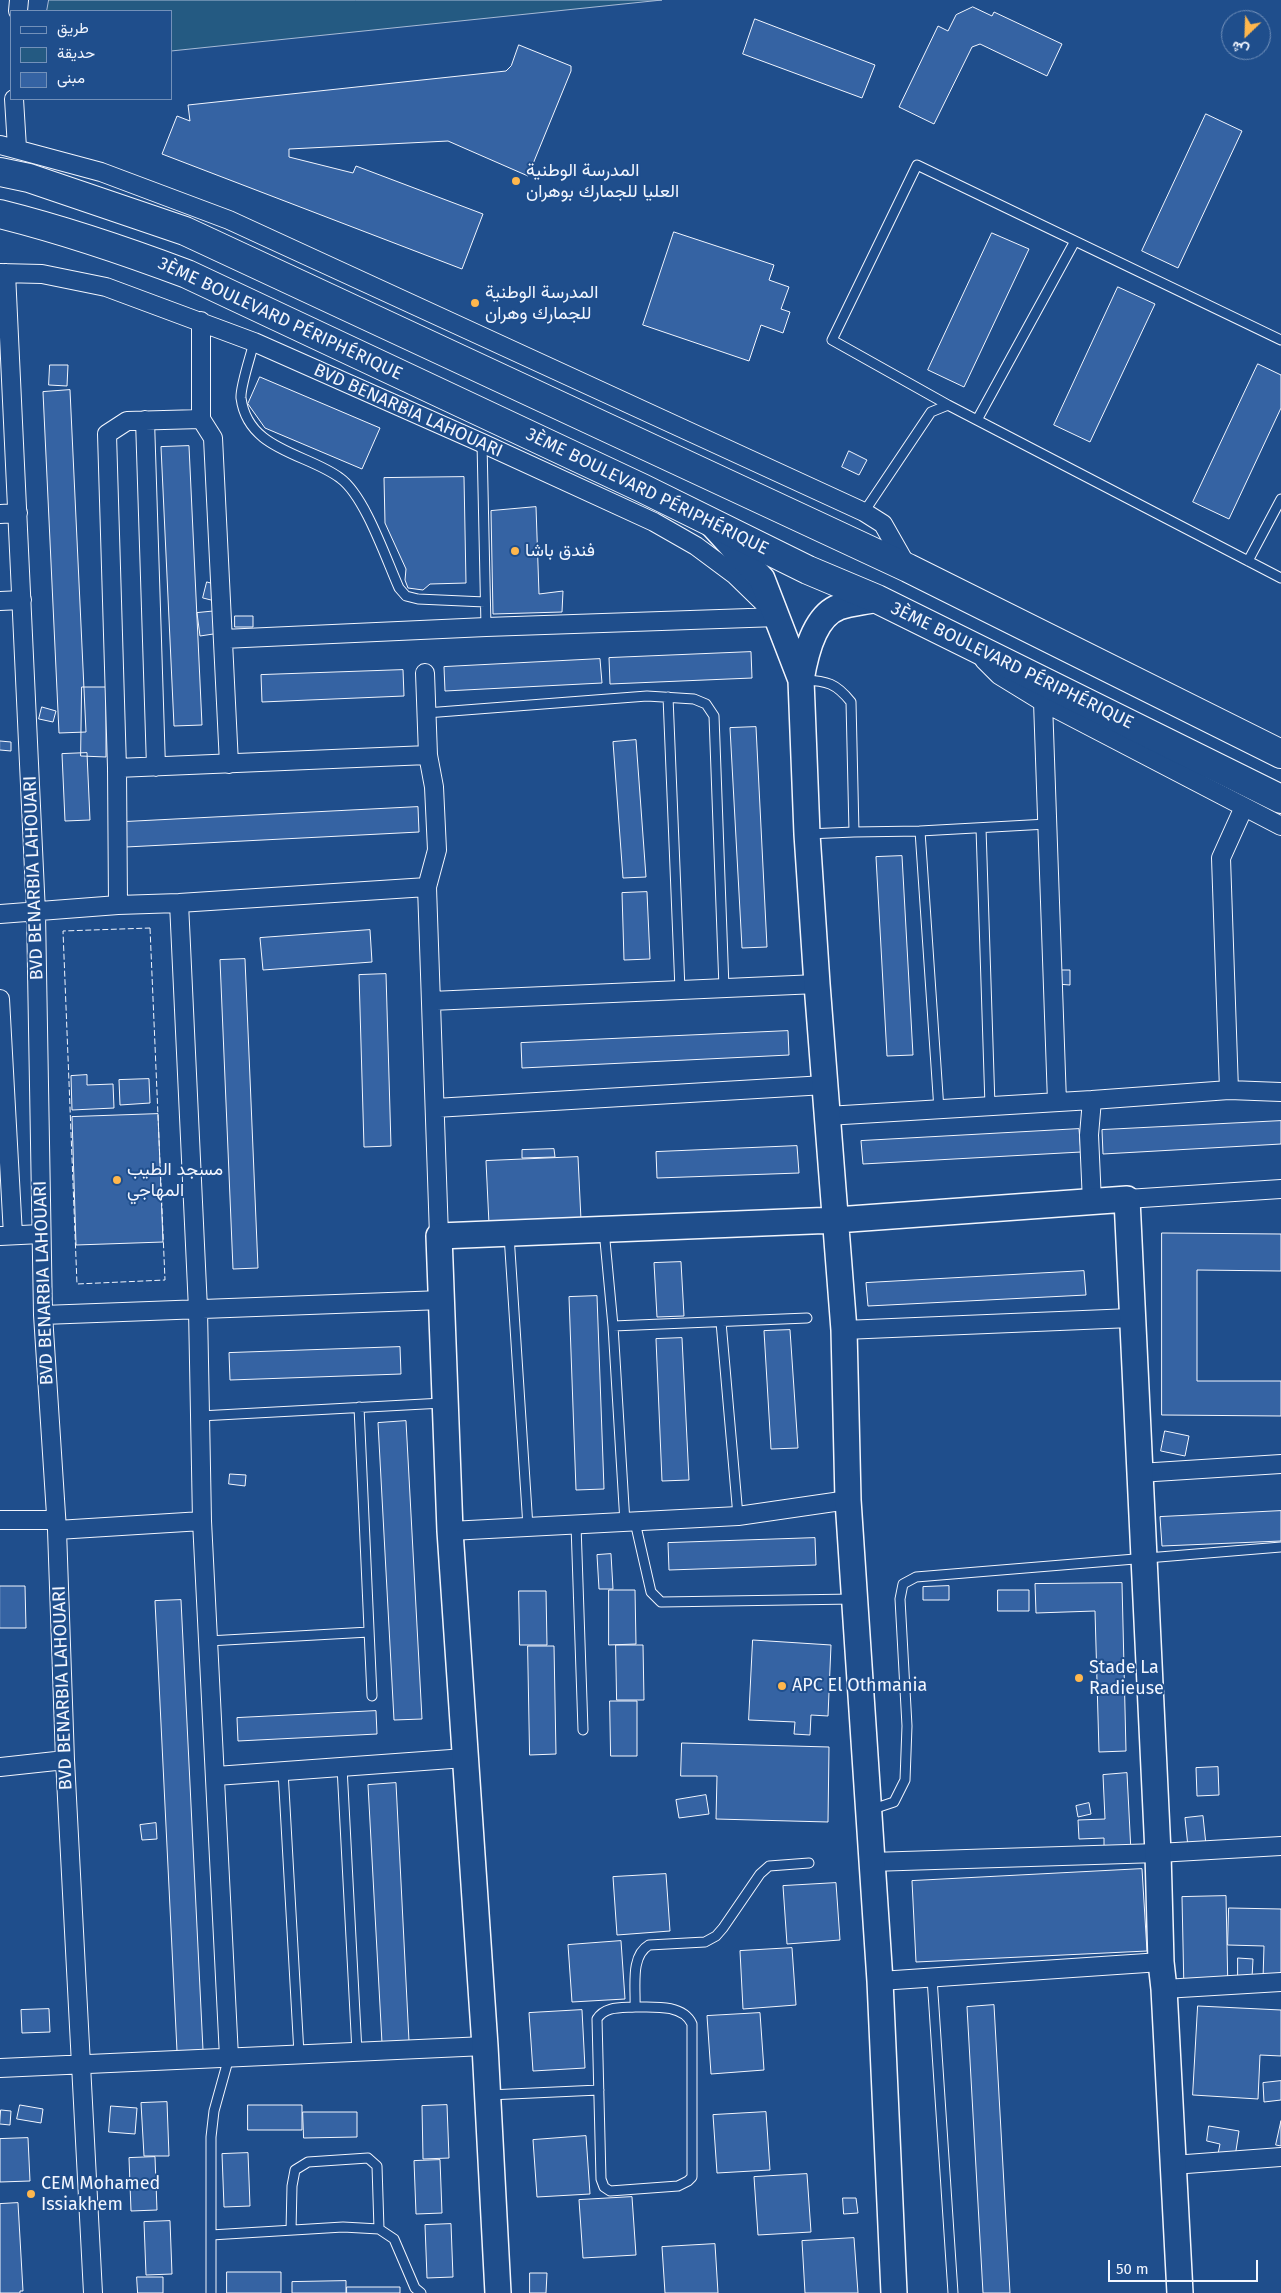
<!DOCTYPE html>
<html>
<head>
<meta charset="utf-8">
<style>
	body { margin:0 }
	#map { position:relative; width:1281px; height:2293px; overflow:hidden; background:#1f4e8c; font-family:"Fira Sans",Vazirmatn,sans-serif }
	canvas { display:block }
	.legend { position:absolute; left:10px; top:10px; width:162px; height:90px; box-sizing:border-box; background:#1f4e8c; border:1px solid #7391ba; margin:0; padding:6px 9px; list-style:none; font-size:15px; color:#f2f6ff }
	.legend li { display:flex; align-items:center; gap:10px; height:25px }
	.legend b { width:25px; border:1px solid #7391ba }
	.north { position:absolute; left:1221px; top:10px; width:50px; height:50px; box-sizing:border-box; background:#1f4e8c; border:1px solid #7391ba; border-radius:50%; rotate:204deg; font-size:14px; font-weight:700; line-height:20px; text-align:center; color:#f2f6ff }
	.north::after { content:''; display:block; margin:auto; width:18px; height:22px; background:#ffb74d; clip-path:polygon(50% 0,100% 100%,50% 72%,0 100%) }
	.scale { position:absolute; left:1108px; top:2260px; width:150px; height:22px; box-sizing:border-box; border:2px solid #f2f6ff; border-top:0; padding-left:6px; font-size:15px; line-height:18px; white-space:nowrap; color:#f2f6ff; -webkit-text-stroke:4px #1f4e8c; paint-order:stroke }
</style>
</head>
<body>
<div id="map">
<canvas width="1281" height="2293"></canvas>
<ul class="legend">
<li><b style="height:6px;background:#1f4e8c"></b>طريق</li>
<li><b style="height:14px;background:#245a82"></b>حديقة</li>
<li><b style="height:14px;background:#3563a3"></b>مبنى</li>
</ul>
<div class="north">ش</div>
<div class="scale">50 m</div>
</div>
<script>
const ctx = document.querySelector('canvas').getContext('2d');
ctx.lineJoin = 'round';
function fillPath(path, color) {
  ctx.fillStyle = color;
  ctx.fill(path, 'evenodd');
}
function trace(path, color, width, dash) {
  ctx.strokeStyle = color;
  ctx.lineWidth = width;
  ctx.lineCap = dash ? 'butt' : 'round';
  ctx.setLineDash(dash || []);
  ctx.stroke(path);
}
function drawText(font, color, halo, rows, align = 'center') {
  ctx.font = font + ' "Fira Sans",Vazirmatn,sans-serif';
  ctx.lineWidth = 4;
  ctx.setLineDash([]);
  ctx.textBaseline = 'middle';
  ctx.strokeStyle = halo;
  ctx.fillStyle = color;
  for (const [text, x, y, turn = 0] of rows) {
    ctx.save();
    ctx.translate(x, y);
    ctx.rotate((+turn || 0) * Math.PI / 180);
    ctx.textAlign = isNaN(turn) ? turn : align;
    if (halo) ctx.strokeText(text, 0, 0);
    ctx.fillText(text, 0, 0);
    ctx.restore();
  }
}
const green = new Path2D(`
	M49 0H662L171 51V11H47Z`);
fillPath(green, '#245a82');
trace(green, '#a8bbd7', 1);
const building = new Path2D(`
	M973 7 992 16 994 12 1062 44 1047 76 980 44 972 47 934 124 899 107 938 26 948 31 956 15Z
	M755 19 875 65 862 98 743 54Z
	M519 45 571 66V71L528 176 448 141 289 149V157L353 173 356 166 483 214 462 269 162 154 177 116 190 121 188 105 506 71 511 66Z
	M1206 114 1242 131 1178 268 1142 251Z
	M674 232 774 265 769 280 789 287 781 309 790 312 783 333 761 325 749 361 643 325Z
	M992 233 1029 249 964 387 928 370Z
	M1118 287 1155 304 1090 442 1054 425Z
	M1258 364 1281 375V408L1229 519 1193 502Z
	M50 365H68L67 386 49 385Z
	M260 377 380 428 362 469 265 428 248 404Z
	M70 390 86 732 59 733 43 392Z
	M189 446 202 725 174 726 161 447Z
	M849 451 867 460 859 475 842 467Z
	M464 477 466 583 430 584 423 590 408 588 405 580 406 569 385 523 384 478Z
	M536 507 539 594 563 591 562 612 493 614 491 511Z
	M207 582 218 585 215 601 203 598Z
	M217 611 220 633 200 636 197 613Z
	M235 616H253V627H235Z
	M751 652 752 678 610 684 609 658Z
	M600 659 602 683 445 691 444 667Z
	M403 670 404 696 262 702 261 675Z
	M82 687H106V757L81 756Z
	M42 707 56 711 53 722 39 719Z
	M756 727 767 947 742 948 730 728Z
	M636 740 646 877 623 878 613 742Z
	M0 741 11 742V751L0 750Z
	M87 753 90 820 65 821 62 754Z
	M418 807 419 832 126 847 124 822Z
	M902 856 913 1055 887 1056 876 857Z
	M647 892 650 959 624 960 622 893Z
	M370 930 372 962 263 970 260 938Z
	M245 959 258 1268 233 1269 220 960Z
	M1057 970H1070V985L1057 984Z
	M386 974 391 1146 364 1147 359 975Z
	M788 1031 789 1055 522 1068 521 1043Z
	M87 1075V1085L113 1084 114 1108 72 1110 71 1076Z
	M149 1079 150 1103 120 1105 119 1080Z
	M158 1114 163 1242 76 1245 72 1117Z
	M1281 1121V1144L1103 1154 1102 1130Z
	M1079 1129 1081 1152 863 1164 861 1141Z
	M797 1146 799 1173 657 1178 656 1152Z
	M554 1149 555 1157 522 1158V1150Z
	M578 1157 581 1220 489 1224 486 1161Z
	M1162 1233 1281 1234V1271L1197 1270V1381H1281V1416L1162 1415Z
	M681 1262 684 1316 657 1317 654 1263Z
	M1084 1271 1086 1295 868 1306 866 1283Z
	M597 1296 604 1489 576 1490 569 1297Z
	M790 1330 798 1448 771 1449 764 1331Z
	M682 1338 689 1480 662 1481 656 1339Z
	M400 1347 401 1374 230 1380 229 1353Z
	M406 1421 422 1719 394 1720 378 1423Z
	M1165 1431 1189 1436 1185 1456 1161 1451Z
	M230 1474 246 1475 245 1486 229 1484Z
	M1281 1511V1541L1162 1546 1160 1517Z
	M815 1538 816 1565 669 1570 668 1543Z
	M611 1554 613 1589H599L597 1555Z
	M1122 1583 1126 1751 1099 1752 1095 1611 1036 1613 1035 1584Z
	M0 1586H25L26 1628H0Z
	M949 1586V1600H923V1587Z
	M609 1590H635L636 1644 609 1645Z
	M998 1590H1029V1611H998Z
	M519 1591H546L547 1645H520Z
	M181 1600 203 2050 177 2051 155 1601Z
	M753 1640 831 1645 828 1716 811 1715 810 1735 794 1734 795 1722 749 1720Z
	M616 1645H643L644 1700H617Z
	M528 1646H554L556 1754 530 1755Z
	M610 1701H637V1756H611Z
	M376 1711 377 1734 238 1741 237 1718Z
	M682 1743 829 1747 828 1822 716 1819 717 1776H681Z
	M1218 1767 1219 1795 1197 1796 1196 1768Z
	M1127 1773 1131 1852 1104 1854V1838L1079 1839 1078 1820 1105 1819 1103 1775Z
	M396 1783 409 2041 382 2043 368 1785Z
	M706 1795 709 1814 679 1818 676 1800Z
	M1089 1803 1091 1814 1078 1817 1076 1806Z
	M1203 1816 1206 1845 1188 1847 1185 1818Z
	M156 1823 157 1839 142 1840 140 1825Z
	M1142 1869 1147 1951 916 1962 912 1881Z
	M666 1874 670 1931 617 1935 613 1877Z
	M836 1883 840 1940 787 1944 783 1886Z
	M1226 1896 1228 1992H1184L1182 1897Z
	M1229 1908 1281 1909V1980L1263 1979 1264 1946 1228 1945Z
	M621 1941 625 1999 572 2002 568 1945Z
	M792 1948 796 2005 743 2009 740 1951Z
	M1238 1958 1253 1959 1252 1978H1238Z
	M994 2005 1010 2293H983L967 2007Z
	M1198 2006 1281 2010V2056L1260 2055 1258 2099 1193 2095Z
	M49 2009 50 2032 22 2033 21 2010Z
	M582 2010 585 2068 533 2071 529 2013Z
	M760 2013 764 2070 711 2074 707 2016Z
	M1281 2081V2100L1264 2102 1263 2083Z
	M167 2102 169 2156H144L141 2103Z
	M20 2105 43 2109 41 2123 17 2119Z
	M248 2105H302V2130H248Z
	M447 2105 449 2158 423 2159 422 2106Z
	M111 2106 137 2108 135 2134 109 2132Z
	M1 2110 11 2111 10 2125 0 2124Z
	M303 2112H357V2137L304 2138Z
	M766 2112 770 2170 717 2173 713 2115Z
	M1281 2121V2146L1276 2145Z
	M1209 2126 1239 2131 1235 2157 1218 2154 1220 2144 1207 2141Z
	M586 2136 590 2194 537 2197 533 2140Z
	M28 2138 30 2181 0 2182V2139Z
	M248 2153 250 2206 224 2207 222 2154Z
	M155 2157 157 2210 131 2211 129 2158Z
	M440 2160 442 2213 416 2214 414 2161Z
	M807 2174 811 2232 758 2235 754 2177Z
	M632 2197 636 2255 583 2258 579 2200Z
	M843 2198H856L858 2213 844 2214Z
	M18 2203 23 2291H20V2293H0V2204Z
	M170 2221 172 2274 146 2275 144 2222Z
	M451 2224 453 2277 427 2278 425 2225Z
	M854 2238 858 2293H805L802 2241Z
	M715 2244 718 2293H665L662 2247Z
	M227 2272H281V2293H227Z
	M530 2273H547L546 2293H530Z
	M137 2277H163V2293H138Z
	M346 2281V2293H292V2282Z
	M347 2287H400V2293H347Z`);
fillPath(building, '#3563a3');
trace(building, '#f2f6ff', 1);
const lane = new Path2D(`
	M254 342C251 355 240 387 241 398 248 451 307 453 340 478 365 496 386 559 399 588L406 596 418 599 485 602
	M948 405 832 340 917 165 1281 340
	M977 420 1075 241
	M482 443 486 627
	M864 512 931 412 948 405 1281 578
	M1248 561 1281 499
	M804 680C827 681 836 683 851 702L854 832 807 834
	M668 697 680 990
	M426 713 647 696 694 699 706 704 714 716 724 988
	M981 828 990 1106
	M920 831 939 1110
	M854 832 920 831 1047 824
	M604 1230 613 1326
	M509 1235 528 1527
	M721 1322 738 1516
	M359 1407 372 1696
	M200 1416 443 1403
	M635 1522 651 1592 661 1602 854 1599
	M625 1523 613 1326 807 1318
	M576 1525 583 1730
	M208 1641 369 1632
	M342 1767 357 2052
	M283 1771 299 2054
	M870 1810 894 1802 905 1780 907 1726 900 1599 903 1584 916 1577 1281 1547
	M932 1978 953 2293
	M635 2007C621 2008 605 2006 597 2019L601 2179 604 2187 610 2191 678 2186 688 2181 692 2177V2024C683 2004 653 2007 635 2007 636 1987 630 1956 649 1945L705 1942 716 1936 723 1928 760 1874 769 1866 809 1863
	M489 2095 599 2090
	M291 2230 292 2186 295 2170 308 2162 368 2158 377 2166 379 2229
	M211 2235 343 2227 379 2229 394 2239 415 2288 421 2293
	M211 2293V2137L214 2111 229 2057`);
const street = new Path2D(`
	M18 11 19 0
	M14 99 17 148
	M0 145 101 172 229 220 864 512 883 524 908 568
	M0 273 42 274 106 287 254 342 482 443 654 522 696 546 735 575 771 610
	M6 273 36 913 43 1315 57 1530 65 1760 93 2293
	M201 419 213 438 229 764
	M145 420 156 767
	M0 514 18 513
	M0 601 22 600
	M223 639 486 627 778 617
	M984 660 999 675 1043 702 1281 826
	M425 673 428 755 434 787 437 850 427 887 439 1236
	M1043 702 1057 1102
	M117 768 428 755
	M179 903 198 1309 202 1521 229 2057
	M118 905 117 768 107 434 127 421 201 419V321
	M0 914 118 905 179 903 427 887
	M0 999 13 1235
	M431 1001 817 984
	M1229 1090 1221 858 1244 807
	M1092 1100 1229 1090 1281 1092
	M435 1108 825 1085
	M827 1116 1092 1100 1089 1135 1092 1202
	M1127 1199 1281 1189
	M0 1236 41 1234
	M43 1315 442 1300
	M844 1330 1131 1318
	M1139 1473 1281 1464
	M0 1520H55
	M57 1530 202 1521
	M450 1531 738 1516 848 1500
	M0 1767 65 1760
	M216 1776 465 1758
	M871 1862 1158 1853 1281 1846
	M880 1981 1161 1962
	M1164 1989 1281 1982
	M0 2068 485 2046
	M1173 2165 1281 2157`);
const secondary = new Path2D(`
	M712 524 762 579 801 680
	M877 599C865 602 851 603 839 607 814 616 805 656 801 680L807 834 817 984 844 1330 848 1500 880 1981 894 2293
	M498 2293 485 2046 450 1531 439 1236 836 1220 1127 1199 1158 1853 1161 1962 1164 1989 1180 2293`);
const highway = new Path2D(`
	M0 172 29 178 185 231 908 568 1281 754
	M0 214C64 230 126 251 187 274L642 488 808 570 877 599 1281 799`);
trace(lane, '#f2f6ff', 11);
trace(street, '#f2f6ff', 20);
trace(secondary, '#f2f6ff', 28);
trace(highway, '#f2f6ff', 30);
trace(lane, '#1f4e8c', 9);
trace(street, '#1f4e8c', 18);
trace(secondary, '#1f4e8c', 25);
trace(highway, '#1f4e8c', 28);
trace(new Path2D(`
	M150 928 165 1280 77 1284 63 931Z`), '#f2f6ff', 1, [6, 2.5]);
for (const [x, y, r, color] of [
	[516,181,5,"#ffb74d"],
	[475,303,5,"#ffb74d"],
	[515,551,5,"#ffb74d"],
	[117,1180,5,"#ffb74d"],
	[1079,1678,5,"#ffb74d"],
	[782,1686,5,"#ffb74d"],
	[31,2194,5,"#ffb74d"]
]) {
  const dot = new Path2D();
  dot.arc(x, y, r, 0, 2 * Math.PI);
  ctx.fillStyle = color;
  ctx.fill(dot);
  trace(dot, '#1f4e8c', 2);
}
drawText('18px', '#f2f6ff', '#1f4e8c', [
	["المدرسة الوطنية",526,171],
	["العليا للجمارك بوهران",526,192],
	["المدرسة الوطنية",485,293],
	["للجمارك وهران",485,314],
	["فندق باشا",525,551],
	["مسجد الطيب",127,1170],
	["المهاجي",127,1191],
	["Stade La",1089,1668],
	["Radieuse",1089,1689],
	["APC El Othmania",792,1686],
	["CEM Mohamed",41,2184],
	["Issiakhem",41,2205]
], 'left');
drawText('18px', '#f2f6ff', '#1f4e8c', [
	["3ÈME BOULEVARD PÉRIPHÉRIQUE",280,319,25],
	["BVD BENARBIA LAHOUARI",408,411,24],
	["3ÈME BOULEVARD PÉRIPHÉRIQUE",647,492,26],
	["3ÈME BOULEVARD PÉRIPHÉRIQUE",1012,666,26],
	["BVD BENARBIA LAHOUARI",34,878,-92],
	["BVD BENARBIA LAHOUARI",44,1283,-92],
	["BVD BENARBIA LAHOUARI",63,1688,-92]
]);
</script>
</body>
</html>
